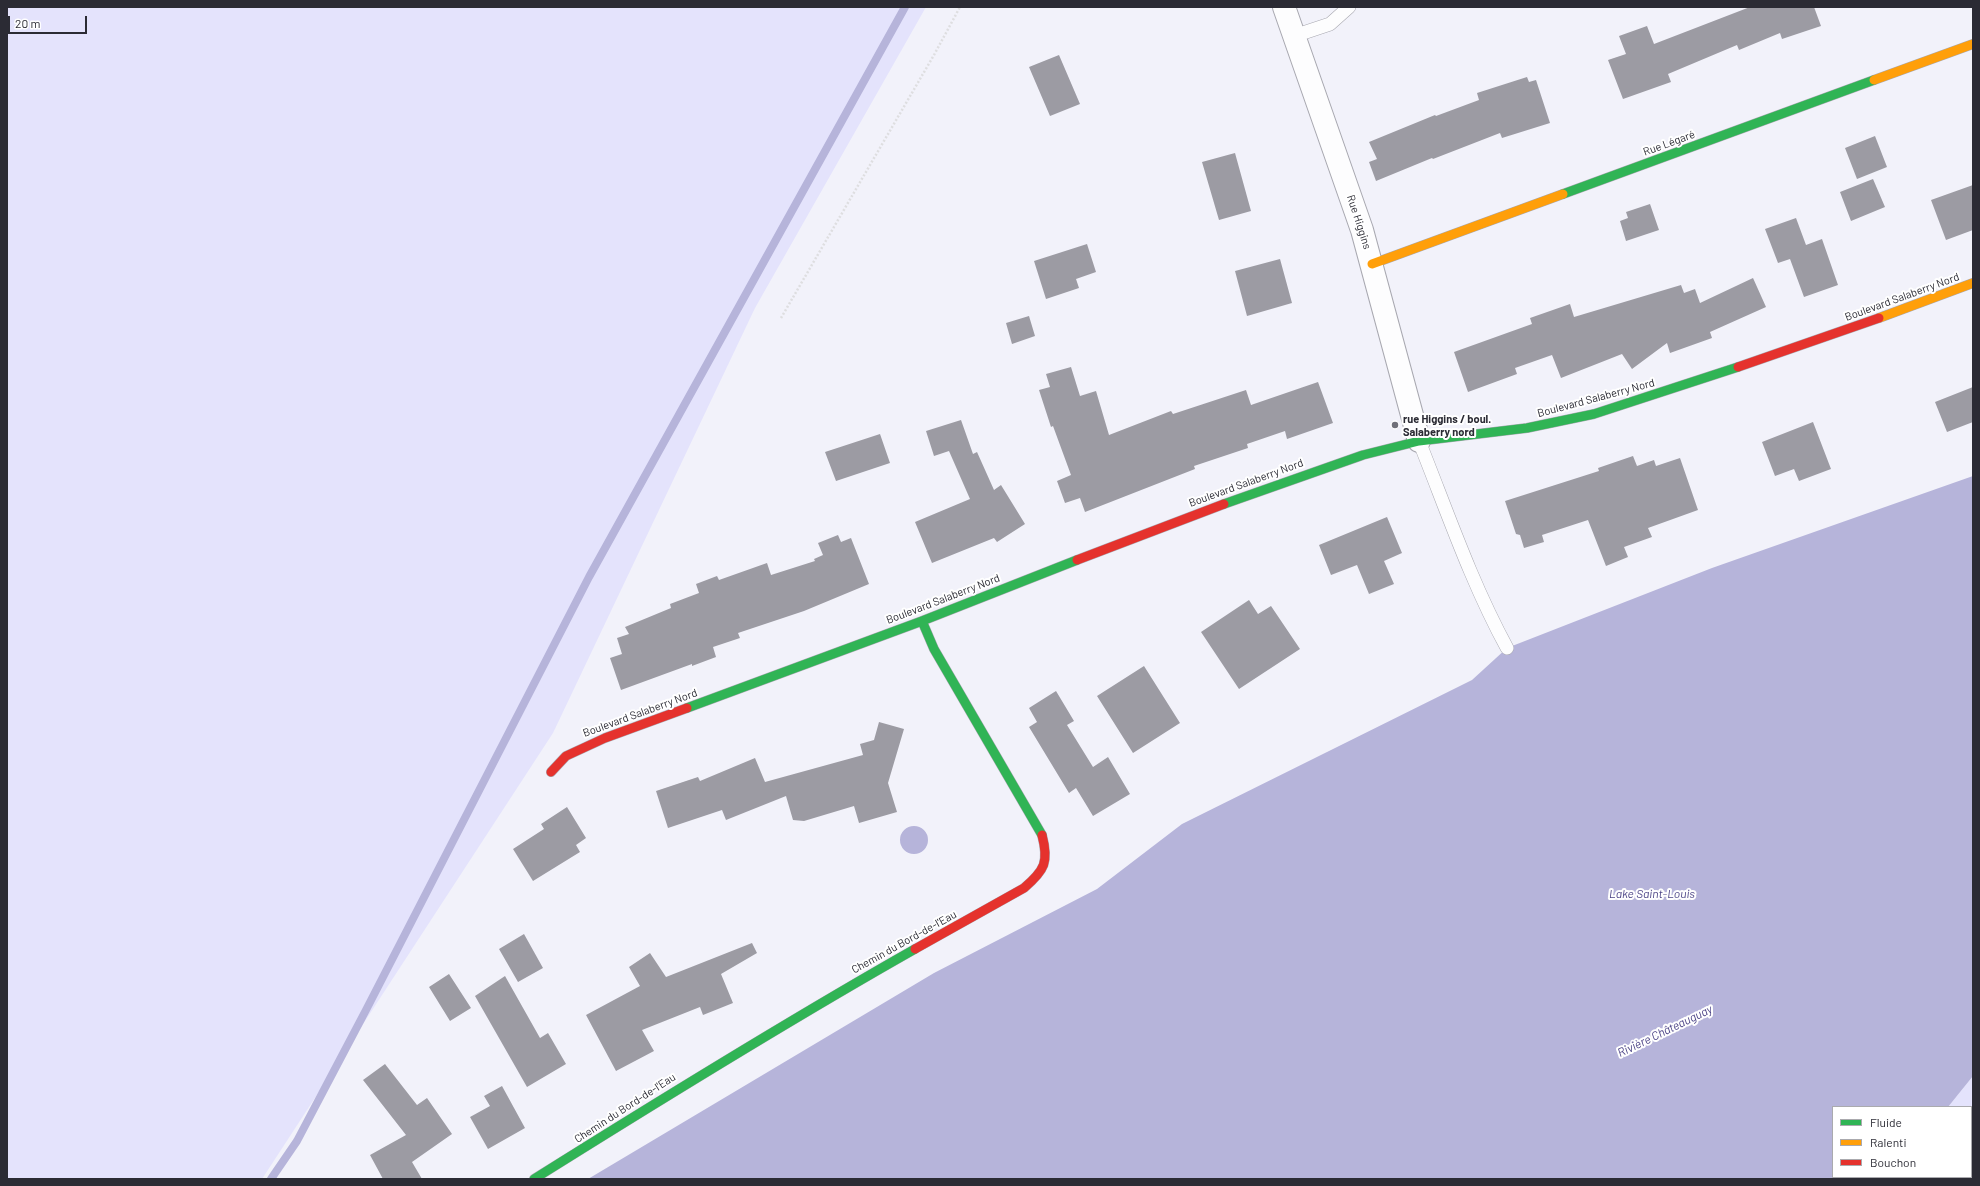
<!DOCTYPE html>
<html>
<head>
<meta charset="utf-8">
<style>
	body { margin:0 }
	#map { position:relative; width:1980px; height:1186px; overflow:hidden; background:#f2f2fa; font-family:Barlow,sans-serif }
	canvas { display:block }
	.frame { position:absolute; inset:0; border:8px solid #2b2b34; pointer-events:none }
	.legend { position:absolute; left:1832px; top:1106px; width:140px; height:72px; box-sizing:border-box; background:#fff; border:1px solid #aaaaae; margin:0; padding:5px 7px; list-style:none; font-size:12px; color:#2b2b34 }
	.legend li { display:flex; align-items:center; gap:8px; height:20px }
	.legend b { width:20px; border:1px solid #aaaaae }
	.scale { position:absolute; left:8px; top:16px; width:79px; height:18px; box-sizing:border-box; border:2px solid #2b2b34; border-top:0; padding-left:5px; font-size:12px; line-height:14px; white-space:nowrap; color:#2b2b34; -webkit-text-stroke:3px #fff; paint-order:stroke }
</style>
</head>
<body>
<div id="map">
<canvas width="1980" height="1186"></canvas>
<div class="frame"></div>
<ul class="legend">
<li><b style="height:5px;background:#30b455"></b>Fluide</li>
<li><b style="height:5px;background:#ff9f0a"></b>Ralenti</li>
<li><b style="height:5px;background:#e5322d"></b>Bouchon</li>
</ul>
<div class="scale">20 m</div>
</div>
<script>
const ctx = document.querySelector('canvas').getContext('2d');
ctx.lineJoin = 'round';
function fillPath(path, color) {
  ctx.fillStyle = color;
  ctx.fill(path, 'evenodd');
}
function trace(path, color, width, dash) {
  ctx.strokeStyle = color;
  ctx.lineWidth = width;
  ctx.lineCap = dash ? 'butt' : 'round';
  ctx.setLineDash(dash || []);
  ctx.stroke(path);
}
function drawText(font, color, halo, rows, align = 'center') {
  ctx.font = font + ' Barlow,sans-serif';
  ctx.lineWidth = 4;
  ctx.setLineDash([]);
  ctx.textBaseline = 'middle';
  ctx.strokeStyle = halo;
  ctx.fillStyle = color;
  for (const [text, x, y, turn = 0] of rows) {
    ctx.save();
    ctx.translate(x, y);
    ctx.rotate((+turn || 0) * Math.PI / 180);
    ctx.textAlign = isNaN(turn) ? turn : align;
    if (halo) ctx.strokeText(text, 0, 0);
    ctx.fillText(text, 0, 0);
    ctx.restore();
  }
}
fillPath(new Path2D(`
	M7 7H926L755 308 553 733 262 1179H7Z
	M1973 1076V1179H1879L1882 1177H1971V1107H1948Z`), '#e4e3fc');
fillPath(new Path2D(`
	M1973 476V1076L1948 1107H1833V1177H1882L1879 1179H588L934 973 1097 889 1182 824 1472 680 1507 648 1712 568Z
	M900 840a14 14 0 1 1 28 0a14 14 0 1 1-28 0Z`), '#b6b4da');
trace(new Path2D(`
	M271 1179 297 1141 366 1010 589 577 905 7`), '#b6b4da', 8);
fillPath(new Path2D(`
	M1750 7H1814L1821 26 1782 39 1780 33 1739 50 1737 45 1668 74 1671 82 1623 99 1608 60 1626 54 1619 36 1647 26 1654 44Z
	M1059 55 1080 104 1050 116 1029 67Z
	M1527 77 1529 82 1536 80 1550 123 1502 138 1500 133 1433 159 1432 158 1376 181 1369 162 1377 159 1369 142 1435 115 1436 116 1479 100 1477 93Z
	M1875 136 1887 167 1857 179 1845 148Z
	M1235 153 1251 211 1219 220 1202 162Z
	M1873 179 1885 207 1851 221 1840 192Z
	M1973 185V230L1946 240 1931 200Z
	M1650 204 1659 230 1626 241 1620 221 1628 218 1626 212Z
	M1796 218 1806 245 1822 239 1838 285 1804 297 1790 259 1778 263 1765 229Z
	M1087 244 1096 272 1076 279 1079 288 1046 299 1034 261Z
	M1280 259 1292 303 1247 316 1235 271Z
	M1753 278 1766 307 1710 332 1712 338 1670 353 1667 343 1632 369 1622 354 1561 378 1552 355 1515 368 1517 374 1468 392 1454 352 1532 324 1530 318 1570 304 1574 317 1681 285 1684 293 1695 289 1700 303Z
	M1029 316 1035 336 1012 344 1006 323Z
	M1071 367 1080 396 1096 391 1109 435 1171 411 1173 414 1246 390 1251 405 1318 382 1333 423 1287 439 1285 431 1247 444 1248 448 1194 466 1195 469 1085 512 1080 498 1065 503 1057 481 1071 475 1053 426 1051 427 1039 390 1050 387 1046 374Z
	M1973 387V422L1947 432 1935 402Z
	M961 420 973 454 977 452 994 490 1001 485 1025 524 997 542 994 538 932 563 915 522 970 499 949 451 934 456 926 431Z
	M1813 422 1831 469 1799 481 1794 469 1775 476 1762 442Z
	M880 434 890 463 836 481 825 452Z
	M1633 456 1637 466 1654 460 1656 466 1680 458 1698 510 1648 528 1652 537 1624 547 1628 557 1606 566 1588 520 1542 535 1544 542 1524 548 1520 535 1516 534 1505 501 1599 471 1598 468Z
	M1387 517 1402 553 1384 561 1394 584 1369 594 1357 565 1331 575 1319 545Z
	M838 535 841 542 851 538 869 584 804 611 738 633 740 638 713 647 716 657 692 666V664L621 690 610 658 622 654 617 638 629 634 625 627 671 608 670 604 699 593 696 584 717 576 719 580 767 563 771 575 815 561 814 559 823 555 818 543Z
	M1249 600 1258 614 1271 606 1300 649 1239 689 1201 632Z
	M1144 666 1180 723 1133 753 1097 696Z
	M1056 691 1074 721 1067 725 1093 767 1108 757 1130 794 1093 816 1076 788 1069 793 1029 727 1037 722 1029 708Z
	M879 722 904 729 888 783 897 812 859 823 854 806 804 821 793 820 786 796 726 820 722 810 668 828 656 791 698 777 700 781 755 758 765 782 863 755 860 744 874 740Z
	M567 807 586 838 576 845 580 852 533 881 513 849 544 829 541 824Z
	M524 934 543 968 518 982 499 949Z
	M752 943 757 953 721 974 733 1003 703 1015 700 1007 642 1030 654 1051 616 1071 586 1015 640 986 629 967 650 953 666 977Z
	M449 974 471 1008 450 1021 429 987Z
	M505 976 540 1038 548 1033 566 1064 527 1087 475 996Z
	M385 1064 417 1105 427 1098 452 1134 412 1162 422 1179H383L370 1155 406 1135 363 1080Z
	M502 1086 525 1128 488 1149 470 1117 490 1106 484 1096Z`), '#9c9ba3');
const lane = new Path2D(`
	M1294 36 1330 24 1349 7
	M1419 441C1447 511 1471 582 1507 648`);
const street = new Path2D(`
	M1284 7 1362 230 1419 441`);
const fast = new Path2D(`
	M1563 194 1874 80
	M1224 504 1363 455 1419 441 1527 428 1594 414 1738 367
	M922 621 934 649 1042 835
	M687 708 922 621 1077 560
	M534 1179C660 1100 786 1022 915 949`);
const slow = new Path2D(`
	M1874 80 1973 44
	M1372 264 1563 194
	M1879 318 1973 283`);
const jam = new Path2D(`
	M1738 367 1879 318
	M1077 560 1224 504
	M551 772 566 756 605 738 687 708
	M915 949 1024 888C1045 870 1049 862 1042 835`);
trace(lane, '#a8a8b0', 14);
trace(street, '#a8a8b0', 24);
trace(fast, '#a8a8b0', 10);
trace(slow, '#a8a8b0', 10);
trace(jam, '#a8a8b0', 10);
trace(new Path2D(`
	M781 318 934 55 960 7`), '#dedee0', 2.5, [2, 2]);
trace(lane, '#fdfdfe', 13);
trace(street, '#fdfdfe', 22);
trace(fast, '#30b455', 9);
trace(slow, '#ff9f0a', 9);
trace(jam, '#e5322d', 9);
for (const [x, y, r, color] of [
	[1395,425,4,"#717179"]
]) {
  const dot = new Path2D();
  dot.arc(x, y, r, 0, 2 * Math.PI);
  ctx.fillStyle = color;
  ctx.fill(dot);
  trace(dot, '#fff', 1.5);
}
drawText('11px', '#2b2b34', '#fff', [
	["Rue Légaré",1669,143,-20],
	["Rue Higgins",1359,222,72],
	["Boulevard Salaberry Nord",1902,297,-20],
	["Boulevard Salaberry Nord",1596,398,-15],
	["Boulevard Salaberry Nord",1246,483,-20],
	["Boulevard Salaberry Nord",943,599,-21],
	["Boulevard Salaberry Nord",640,713,-20],
	["Chemin du Bord-de-l'Eau",904,942,-29],
	["Chemin du Bord-de-l'Eau",625,1108,-33]
]);
drawText('bold 11px', '#2b2b34', '#fff', [
	["rue Higgins / boul.",1403,419],
	["Salaberry nord",1403,432]
], 'left');
drawText('italic 12px', '#4d4587', '#fff', [
	["Lake Saint-Louis",1652,894],
	["Rivière Châteauguay",1665,1031,-26]
]);
</script>
</body>
</html>
